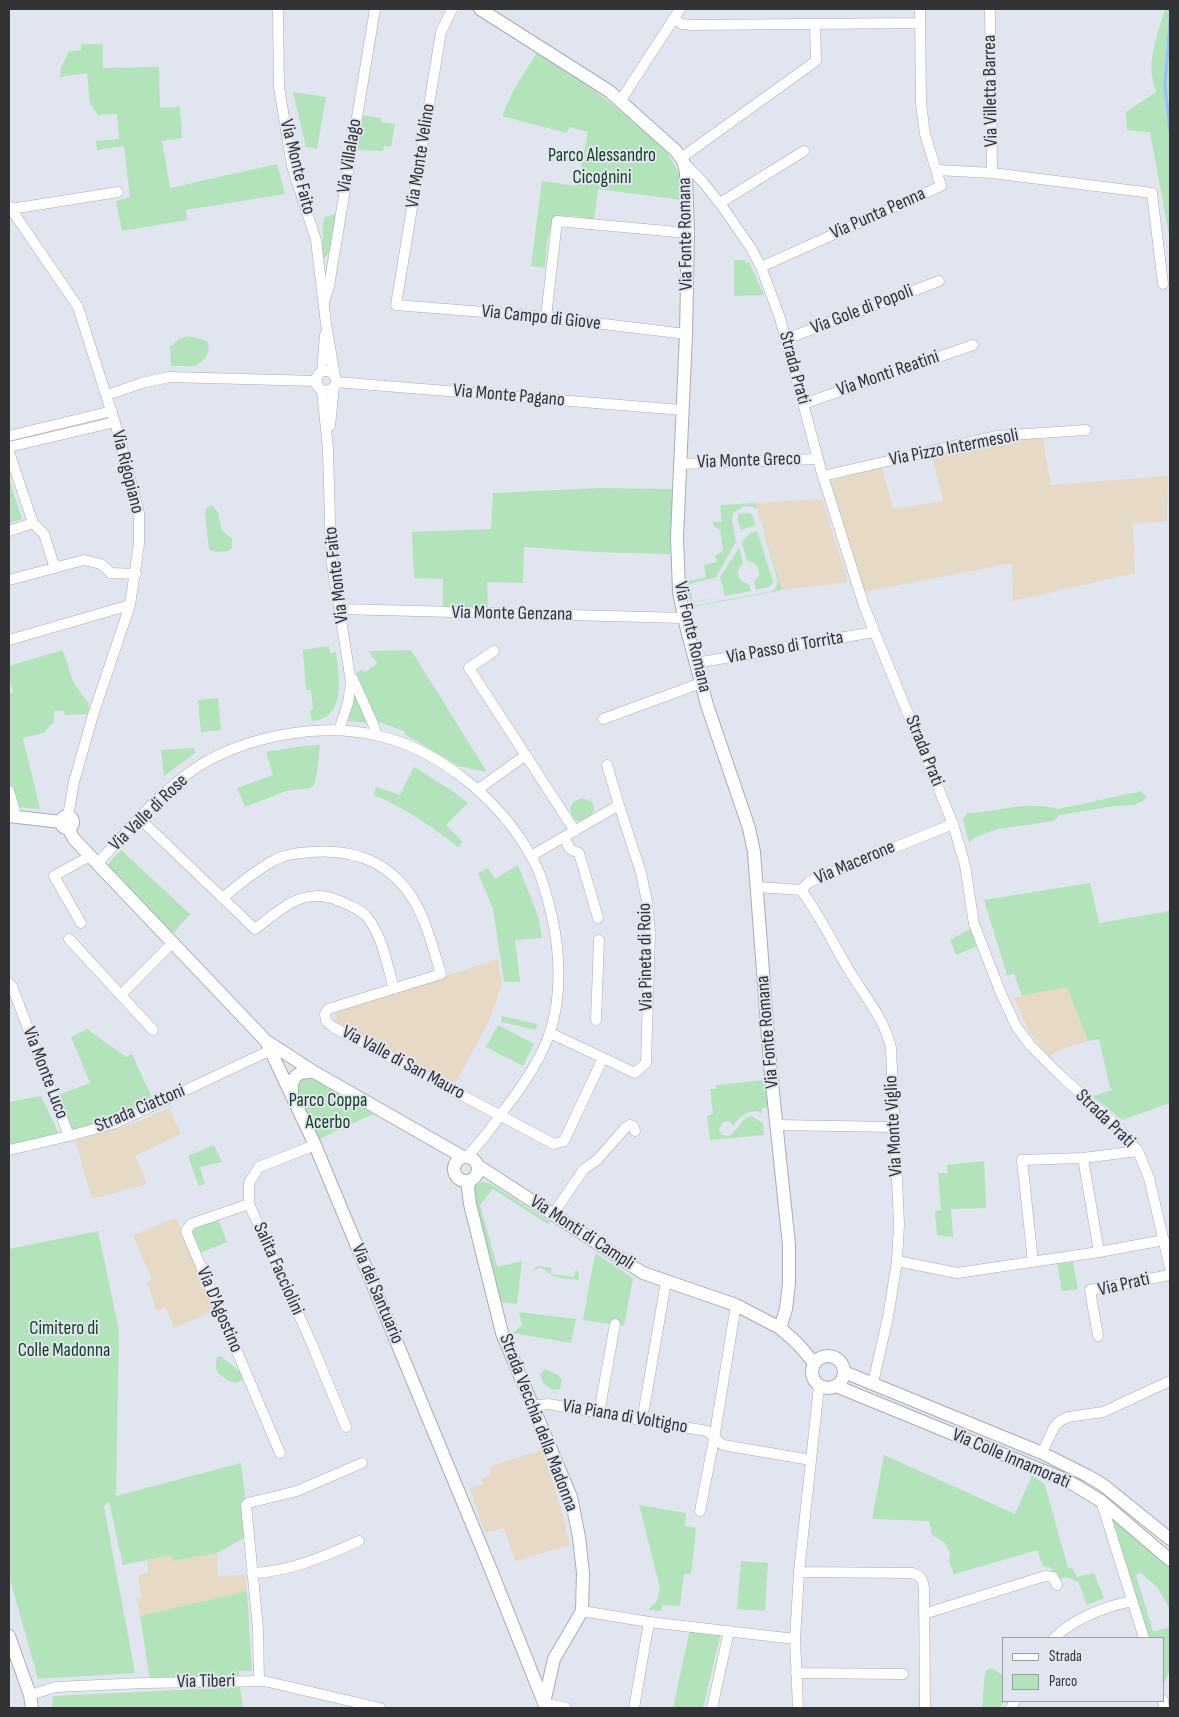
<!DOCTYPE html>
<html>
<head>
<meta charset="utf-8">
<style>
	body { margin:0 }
	#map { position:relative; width:1179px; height:1717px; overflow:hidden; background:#e0e5ef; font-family:"Sofia Sans Condensed",sans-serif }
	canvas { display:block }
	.frame { position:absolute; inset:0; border:10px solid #323337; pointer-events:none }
	.legend { position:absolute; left:1002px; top:1637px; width:162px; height:65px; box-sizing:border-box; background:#e0e5ef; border:1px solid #9a9ea5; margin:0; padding:6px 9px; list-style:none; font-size:15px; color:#323337 }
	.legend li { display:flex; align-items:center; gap:10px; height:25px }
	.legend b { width:25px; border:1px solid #9a9ea5 }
</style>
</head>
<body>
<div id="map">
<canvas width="1179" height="1717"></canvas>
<div class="frame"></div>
<ul class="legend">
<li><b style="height:6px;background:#fff"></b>Strada</li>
<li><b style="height:14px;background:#b2e3ba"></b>Parco</li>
</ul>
</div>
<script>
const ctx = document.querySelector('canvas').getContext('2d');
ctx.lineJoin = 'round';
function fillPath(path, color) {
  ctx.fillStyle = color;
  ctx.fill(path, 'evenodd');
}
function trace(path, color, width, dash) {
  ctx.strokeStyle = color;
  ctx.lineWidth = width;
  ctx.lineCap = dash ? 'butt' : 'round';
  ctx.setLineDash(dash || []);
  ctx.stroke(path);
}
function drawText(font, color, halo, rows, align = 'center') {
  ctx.font = font + ' "Sofia Sans Condensed",sans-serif';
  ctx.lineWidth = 4;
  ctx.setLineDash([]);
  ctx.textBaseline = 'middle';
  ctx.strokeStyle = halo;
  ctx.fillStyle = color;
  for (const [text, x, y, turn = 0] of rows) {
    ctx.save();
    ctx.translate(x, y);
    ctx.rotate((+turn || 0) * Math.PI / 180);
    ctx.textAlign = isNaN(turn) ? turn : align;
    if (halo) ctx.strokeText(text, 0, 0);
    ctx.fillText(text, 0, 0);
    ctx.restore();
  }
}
fillPath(new Path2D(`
	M1042 435 1051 485 1168 476 1167 521 1133 524 1135 573 1013 601 1012 563 864 592 829 481 882 467 893 509 943 501 932 455 989 439Z
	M1067 987 1088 1041 1060 1050 1049 1057 1028 1030 1014 998Z
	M169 1108 181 1134 135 1156 147 1184 92 1199 75 1140 127 1126Z
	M176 1218 216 1310 174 1328 166 1307 157 1311 147 1282 152 1280 133 1235Z
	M217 1553 218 1576 245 1575 247 1591 140 1616 136 1598 142 1597 138 1575 148 1572 147 1560 172 1555 173 1561Z`), '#e6d9c5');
fillPath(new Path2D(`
	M822 499 848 582 782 590 755 503Z
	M498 959 502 985 488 1023 454 1085 337 1023 335 1018 336 1012Z
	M542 1450 558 1497 570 1545 515 1561 504 1528 485 1533 470 1489 483 1484 482 1479 489 1476 491 1466Z`), '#e8d8c6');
fillPath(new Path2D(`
	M1165 9H1170V240L1150 132 1127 130 1126 112 1156 92C1145 63 1157 37 1165 9Z
	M81 44H103V68L159 67 160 108 180 107 182 138 162 141 170 188 277 164 285 194 186 210 187 220 122 231 116 201 130 197 124 146 97 150 96 141 119 139 117 114 98 115 90 104 87 73 60 77 61 67 69 52 81 50Z
	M538 51 583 81 618 109 664 149 671 158 680 176 682 200 598 189 594 220C585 218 575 215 566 217 544 220 547 252 545 268L531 266 542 181 577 186 588 132 569 127 567 133 502 116 513 91Z
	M293 92 326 97 317 149 306 147Z
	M361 115 381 118V122L395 124 391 147 384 146 383 151 356 150Z
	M334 214 337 217 331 251 322 260 323 222 325 217Z
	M734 260H745L746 263 749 262 764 295 734 296Z
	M188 336 207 341C213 351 203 365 191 366 184 367 178 365 171 366L170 347 179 339Z
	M9 479 22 519 9 523Z
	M599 488 674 489 670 554 594 552 524 547 523 583 487 582 488 608H443V579L414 578 412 532 491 529 493 493Z
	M755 503 782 590 692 607 686 582 706 577 704 565 717 562 715 556 723 550 720 530 714 526 713 522H722L720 505ZM744 506 753 507 757 509 778 581 776 588 773 591 692 606 691 603 723 597 693 602 689 584 717 577V575L736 542 732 519 733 513Z
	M211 505C221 510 218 522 223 531 225 534 229 536 232 539V547L229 551 216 552 209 550 205 514 206 509Z
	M747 513 752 514 755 525 741 530 737 518 739 514Z
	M757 531 773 582 769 587 756 590 754 582 759 576C760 567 756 562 747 561L742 543C745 536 750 533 757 531Z
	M739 548 743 563C734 571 738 582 749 584L751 591 725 596 720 577Z
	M329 646 330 653 336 652C339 677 347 718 312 721L310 712 313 708 311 690H306L303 650Z
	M63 650 73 682 89 704 88 714 65 715 64 711H54V723L50 725 44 733 23 738 40 809 15 807 9 785V694L13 692 9 678V666Z
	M411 650 487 772 458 766 406 735 404 731 379 722 376 723 356 682V673L361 670 366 672 377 663 368 651Z
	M353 692 367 723 348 721Z
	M218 698 221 730 201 732 198 700Z
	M320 745 317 773 314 785 310 788 286 791 245 807 237 788 273 775 266 752 304 746Z
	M194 748 195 753 164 776 161 750Z
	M414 767 451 790 468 803 446 825 463 842 458 847C431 826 405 808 374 795L376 787 400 795Z
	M1141 791 1146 797 1143 801 1134 805 1115 806 1060 815 1053 821 998 829 975 837 969 843 963 819 967 813C1002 812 1022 800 1059 809Z
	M582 798 592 802C595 809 594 812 589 818L578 821C570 817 569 809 573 802Z
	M121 850 190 914 172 935 108 870 109 863Z
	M518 865 539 919 542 938 515 940 520 982H504L493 909 478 873 488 868 495 879Z
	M1090 883 1099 923 1170 911V1103L1122 1120 1093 1096 1112 1090V1088H1110L1099 1039 1088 1041 1067 987 1022 996 1014 974 1007 975 984 900Z
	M972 928 976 947 956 955 950 940Z
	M502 1016 537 1024 536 1030 501 1022Z
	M498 1025 534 1044 523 1066 486 1047Z
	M87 1029 126 1057 132 1054 154 1102 108 1122 74 1133 58 1095 90 1083 71 1037Z
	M308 1078 319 1082 373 1114 317 1140 296 1090 297 1079Z
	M765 1080 768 1107 762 1108V1113C751 1108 740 1115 734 1125L729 1121 723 1122 719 1129 722 1135 729 1136C739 1130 740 1119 751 1116L763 1123 764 1135 710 1140 707 1116 713 1114 710 1089H716V1085Z
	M41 1096 59 1134 9 1146V1102Z
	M214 1145 222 1162 200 1167 205 1184 199 1186 188 1156Z
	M984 1161 986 1208 951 1209 953 1237 937 1235 935 1211 941 1210 938 1173H948L947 1165Z
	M482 1182 491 1184 550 1222 548 1224 493 1189 480 1205 497 1267 522 1261 517 1304 501 1302 472 1194 474 1187Z
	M218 1219 227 1242 200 1253 191 1233 192 1228Z
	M98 1231 119 1330 116 1496 241 1463 245 1497 244 1538 217 1553 173 1561 171 1555 123 1565 109 1502 104 1506 135 1673 38 1679 9 1576V1249Z
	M595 1253 633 1278 624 1326 583 1320Z
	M1073 1262 1078 1289 1062 1291 1057 1264Z
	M537 1266 551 1268V1274L574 1277 575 1271 579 1272 578 1280C571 1279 564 1279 557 1277 546 1275 544 1262 531 1272Z
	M519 1312 576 1319 571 1343 513 1333 522 1325Z
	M220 1356 241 1372 243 1377 242 1380C232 1387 225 1378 217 1372L216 1365 217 1357Z
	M545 1369 558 1375 562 1380 560 1389 553 1390 543 1383 540 1374Z
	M884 1455 1015 1514 1032 1475 1045 1485 1068 1568H1072L1077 1577 1094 1573 1104 1598 1087 1605 1078 1582 1067 1577 1058 1579 1051 1568 1043 1566 1037 1550 954 1574 949 1562 950 1553 944 1542 932 1535 929 1521 872 1519Z
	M639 1505 686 1513 685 1526 696 1528 691 1574H684L680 1606 662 1605 661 1611 648 1610 656 1602 660 1589Z
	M1107 1515 1170 1566V1609L1157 1587 1141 1573 1136 1575 1153 1632 1170 1627V1670L1163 1686V1638H1147Z
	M741 1561 768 1563 765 1611 737 1609Z
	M247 1591 252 1671H239V1678L150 1680 140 1616Z
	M690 1629 721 1632 703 1708H673Z
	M989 1669 995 1670 1003 1676V1701H1005L999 1708H982L985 1671Z
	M240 1687 243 1708H52L53 1696Z`), '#b2e3ba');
trace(new Path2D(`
	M1170 20 1165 86 1170 131`), '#97c2fe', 3);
const minor = new Path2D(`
	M278 9 279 87 292 166 316 240 326 324 335 376
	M452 9 441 32 396 305 546 317 686 334
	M990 9 992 173
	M673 19 682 24 692 25 920 23
	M621 100 680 9
	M681 158 816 61 815 24
	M683 162 702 181 722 206 751 248 761 267 780 318 821 470 864 606 953 824 965 865 974 924 1000 991 1016 1026 1030 1045 1062 1077 1114 1123 1138 1151 1149 1178 1170 1268
	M936 170 992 173 1152 193 1163 284
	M720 203 804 151
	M9 206 78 307 119 436 139 513V544L130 605 93 715 74 782 68 816
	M11 209 118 192
	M761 267 941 186 925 134 921 104 920 9
	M324 302 329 286 375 9
	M546 317 557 221 688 233
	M786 339 939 281
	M316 381a10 10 0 1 1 20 0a10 10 0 1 1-20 0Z
	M322 372 325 335
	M336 382 682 410
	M322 390 328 449 331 558 351 682 348 703 339 730
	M107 395 142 383 169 377 317 381
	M803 404 973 345
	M330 426 334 386
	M9 436 112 411
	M9 447 115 422
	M9 452 33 523 44 534 55 568
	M680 464 818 459
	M823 476 996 436 1086 430
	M9 531 33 523
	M9 580 84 560 101 564 111 573 136 574
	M339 609 684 618
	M9 640 130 605
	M494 651 469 668 575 831
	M696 663 874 632
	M353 679 374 726 376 735
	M603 719 701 683
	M607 765 619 805
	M477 790 526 755
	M9 791 16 815
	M139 818 255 929C267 920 279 909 293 902 306 895 323 894 337 900 347 904 360 909 367 917 383 937 387 965 394 989
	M564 837 570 849 579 853 598 918
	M531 856 619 805 641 873 647 901 650 934 646 1063 635 1073 550 1033
	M97 864C131 827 164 786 207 761 255 735 322 723 375 735 438 748 500 800 531 856 542 874 547 897 552 917 560 953 562 996 550 1032 541 1060 522 1087 504 1110 492 1127 481 1143 466 1157
	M757 887 801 890
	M801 890C819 914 832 941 847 967 862 993 885 1018 891 1048L899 1224 897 1261 888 1317 873 1383
	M801 890 809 882 953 824
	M222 898C239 885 255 870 275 860 286 854 299 853 312 852 354 849 390 862 413 899 427 922 433 949 441 974L328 1009 325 1014 326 1021 333 1027 554 1144 564 1141 603 1058
	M81 923 54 876 90 856
	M69 939 153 1030
	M9 983 12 986 69 1136
	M121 995 173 942
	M596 1020 599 940
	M777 1125 894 1127
	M315 1145 259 1167 249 1183V1204L311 1342 346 1427
	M9 1150 69 1136 116 1123 271 1050
	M1083 1158 1099 1252
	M249 1204 191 1224 186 1231 280 1453
	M553 1214 584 1169 597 1160 626 1127 630 1125 633 1126 635 1131
	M897 1261 957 1273 1099 1252 1164 1240
	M1033 1262 1022 1160 1083 1158 1138 1151
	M1098 1336 1090 1290 1170 1275
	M532 1406 548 1404 707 1431 723 1445 811 1460
	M644 1409 666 1282
	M599 1413 615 1324
	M1042 1453 1054 1427 1060 1421 1068 1417 1103 1412 1170 1381
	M1101 1501 1144 1638
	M700 1511 714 1439 736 1305
	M799 1572 912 1573C921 1575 923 1580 924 1589L925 1708
	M252 1573C289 1572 325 1556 359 1541
	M582 1611 649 1622 795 1639
	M924 1614 1045 1576 1053 1577 1057 1585
	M1054 1638C1075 1618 1104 1607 1132 1601
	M796 1673 903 1674
	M259 1681 258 1629 246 1505 248 1503 297 1491 362 1463
	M30 1695 56 1687 144 1683 264 1681 380 1708
	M1163 1700 1164 1708
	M544 1703 566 1708
	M634 1708 649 1622
	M712 1708 729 1631
	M798 1708 795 1639 799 1572 819 1386
	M1011 1708 1015 1701`);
const tertiary = new Path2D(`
	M480 9 609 91 676 151 683 161 686 172 688 233 686 334 677 537 679 592 686 626 707 705 749 828 754 852 770 1064 789 1245V1283L786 1309 780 1328
	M61 822a6 6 0 1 1 12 0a6 6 0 1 1-12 0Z
	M9 816 61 822
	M68 828 74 839 266 1041 315 1145 491 1570 544 1703
	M268 1042 314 1072 463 1157
	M292 1093C291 1076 297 1071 314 1072
	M454 1169a12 12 0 1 1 24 0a12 12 0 1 1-24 0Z
	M477 1165 643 1273 736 1305 780 1328 798 1344 814 1363
	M470 1180 468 1188 470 1204 502 1333 571 1497 579 1537 583 1573 582 1611 554 1659 544 1703
	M812 1372a16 16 0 1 1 32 0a16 16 0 1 1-32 0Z
	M844 1372 1042 1453 1088 1476 1103 1485 1170 1539
	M836 1386 1068 1481 1101 1501 1170 1560
	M9 1636 30 1695 32 1708`);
trace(minor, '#a7acb6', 11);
trace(tertiary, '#a7acb6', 14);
trace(minor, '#fff', 10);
trace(tertiary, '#fff', 12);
drawText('19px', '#323337', '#e0e5ef', [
	["Via Villetta Barrea",991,91,-91],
	["Via Villalago",350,156,-81],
	["Via Monte Velino",421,156,-81],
	["Via Monte Faito",297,167,76],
	["Via Punta Penna",878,214,-24],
	["Via Fonte Romana",686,234,-91],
	["Via Gole di Popoli",862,310,-21],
	["Via Campo di Giove",541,318,6],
	["Strada Prati",794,368,75],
	["Via Monti Reatini",888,374,-19],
	["Via Monte Pagano",509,396,5],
	["Via Pizzo Intermesoli",954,448,-11],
	["Via Monte Greco",749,461,-2],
	["Via Rigopiano",127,472,76],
	["Via Monte Faito",337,575,-97],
	["Via Monte Genzana",512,614,1],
	["Via Fonte Romana",692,637,77],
	["Via Passo di Torrita",785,648,-10],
	["Strada Prati",924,751,68],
	["Via Valle di Rose",149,813,-44],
	["Via Macerone",855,863,-23],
	["Via Pineta di Roio",646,957,-91],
	["Via Fonte Romana",768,1032,-95],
	["Via Valle di San Mauro",403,1063,28],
	["Via Monte Luco",45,1073,69],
	["Strada Ciattoni",140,1109,-23],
	["Strada Prati",1105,1119,44],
	["Via Monte Viglio",894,1126,-93],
	["Via Monti di Campli",582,1233,33],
	["Salita Facciolini",278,1269,66],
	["Via Prati",1124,1285,-13],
	["Via del Santuario",377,1294,67],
	["Via D'Agostino",219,1310,67],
	["Via Piana di Voltigno",625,1417,10],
	["Strada Vecchia della Madonna",538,1423,69],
	["Via Colle Innamorati",1011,1459,23],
	["Via Tiberi",206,1682,-1]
]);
drawText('19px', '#113f1d', '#e0e5ef', [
	["Parco Alessandro",602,156],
	["Cicognini",602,178],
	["Parco Coppa",328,1101],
	["Acerbo",328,1123],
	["Cimitero di",64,1329],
	["Colle Madonna",64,1351]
]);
</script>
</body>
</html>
